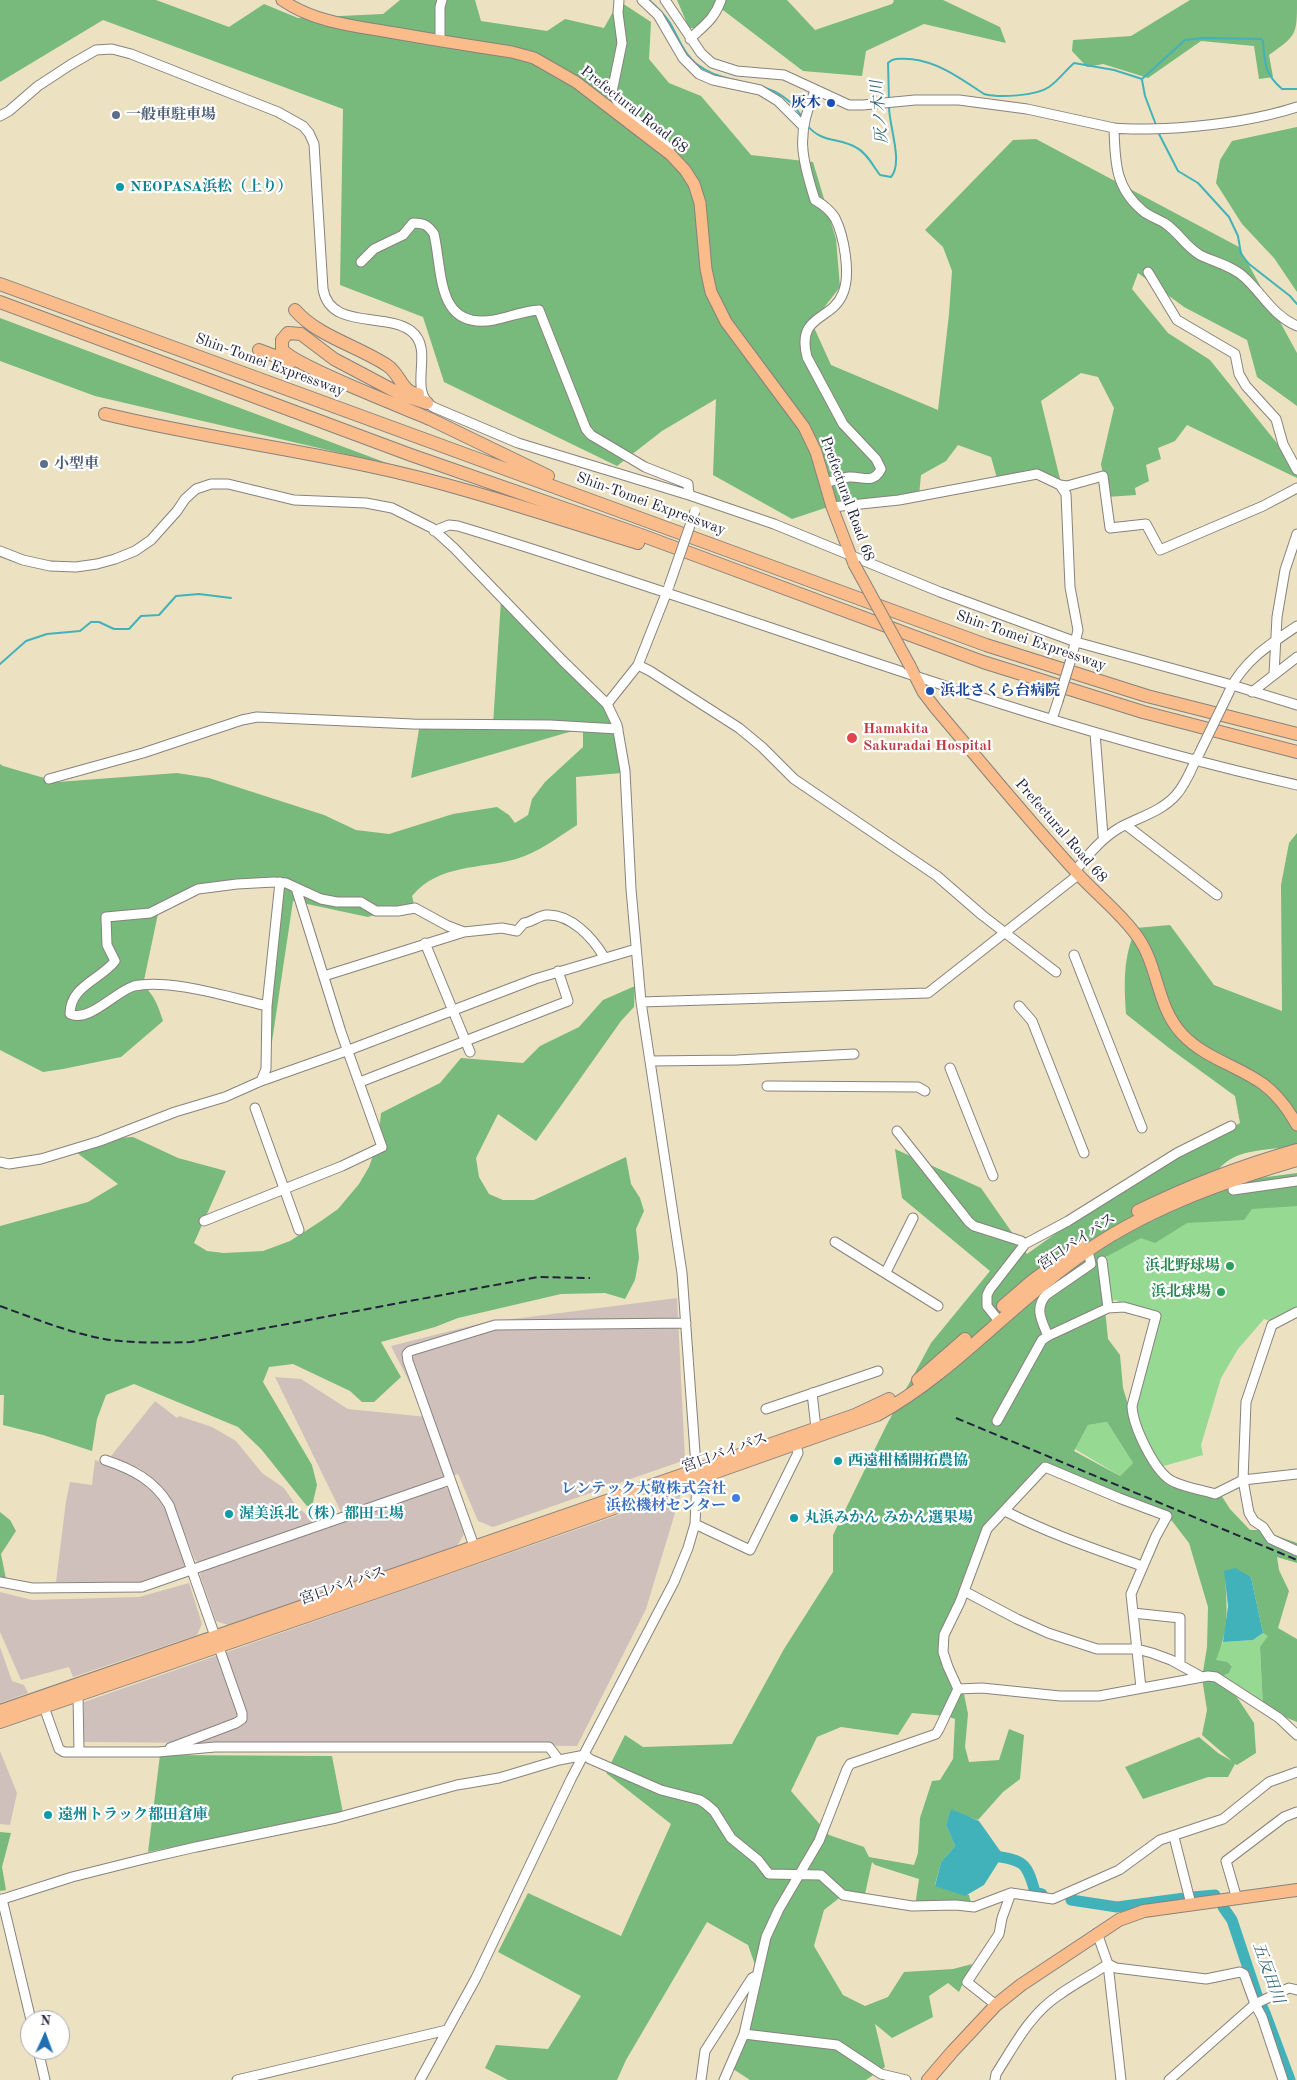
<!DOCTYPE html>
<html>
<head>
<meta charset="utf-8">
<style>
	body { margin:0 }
	#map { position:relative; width:1297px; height:2080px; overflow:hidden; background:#ece2c1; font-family:"Old Standard TT",serif }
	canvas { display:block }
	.north { position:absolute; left:20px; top:2010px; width:50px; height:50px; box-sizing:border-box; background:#fff; border:1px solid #a7a7b1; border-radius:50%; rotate:2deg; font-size:14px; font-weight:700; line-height:20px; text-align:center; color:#22223b }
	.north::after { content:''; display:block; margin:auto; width:18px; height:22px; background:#1f6fb2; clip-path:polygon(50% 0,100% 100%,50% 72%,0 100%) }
</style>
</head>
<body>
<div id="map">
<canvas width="1297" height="2080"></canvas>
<div class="north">N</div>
</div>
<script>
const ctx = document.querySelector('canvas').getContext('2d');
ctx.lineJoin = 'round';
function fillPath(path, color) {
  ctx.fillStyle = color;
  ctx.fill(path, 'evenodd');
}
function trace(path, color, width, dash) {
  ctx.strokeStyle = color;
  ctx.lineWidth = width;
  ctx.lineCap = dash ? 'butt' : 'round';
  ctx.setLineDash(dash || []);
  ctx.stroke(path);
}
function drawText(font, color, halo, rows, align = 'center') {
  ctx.font = font + ' "Old Standard TT","Noto Serif JP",serif';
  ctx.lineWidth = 4.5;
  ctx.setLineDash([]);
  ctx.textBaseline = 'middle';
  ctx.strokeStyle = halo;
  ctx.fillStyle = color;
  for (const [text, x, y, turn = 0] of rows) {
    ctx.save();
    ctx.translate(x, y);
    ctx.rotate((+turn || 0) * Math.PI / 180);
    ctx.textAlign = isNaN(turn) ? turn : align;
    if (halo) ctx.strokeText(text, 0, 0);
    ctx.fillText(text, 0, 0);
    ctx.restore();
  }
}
fillPath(new Path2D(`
	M677 1298 685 1460 493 1527 478 1521 458 1474 341 1512 275 1377 301 1379 348 1409 427 1417 391 1346 482 1323Z
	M155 1401 177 1418 179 1416 212 1427 236 1441 262 1473 284 1488 295 1504 314 1522 199 1562 195 1560 172 1501 166 1492 150 1476 139 1468 111 1456Z
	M95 1460 125 1471 139 1479 153 1491 168 1513 186 1564 184 1567 141 1582H56L66 1501 70 1482 92 1485Z
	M445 1487 448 1489 464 1534 457 1546 228 1625 216 1621 200 1575 201 1571Z
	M681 1493 646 1609 577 1746 84 1742V1702Z
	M189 1583 202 1624 197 1635 73 1677 69 1667 21 1680 0 1632V1592L32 1600 139 1597Z
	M0 1647 12 1681 24 1685 28 1693 0 1703Z
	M0 1751 17 1793 10 1825 0 1824Z`), '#cfc0bb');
fillPath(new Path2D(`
	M1297 1187V1309L1286 1315 1275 1317 1271 1321 1264 1319 1238 1349 1221 1378 1201 1445 1203 1455 1160 1467 1135 1417 1133 1406 1159 1316 1119 1304 1117 1300 1110 1301 1104 1266 1110 1247Z
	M1107 1422 1133 1463 1120 1476 1075 1449 1088 1425Z
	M1263 1633 1269 1636 1260 1647 1263 1708 1233 1690 1223 1676 1229 1673 1232 1665 1215 1660 1223 1642 1253 1640Z`), '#95d992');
fillPath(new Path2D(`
	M0 0H156L229 27 264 4 298 18 383 14 400 0H475L481 21 547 31 565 19 604 28 619 1 651 22 649 59 669 83 701 96 751 155 813 162 836 239 840 287 812 323 831 365 938 410 949 314 952 271 943 247 925 230 1013 140 1036 139 1239 247 1297 353V406L1257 377 1247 340 1184 307 1138 273 1132 289 1168 333 1210 360 1297 468V478L1187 425 1175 441 1158 448 1161 459 1146 465 1149 481 1135 488 1136 495 1107 497 1101 464 1114 408 1098 377 1081 373 1041 401 1061 483 1037 474 998 482 991 457 958 445 946 461 921 475 919 496 828 507 792 519 713 475 716 399 662 431 617 466 444 382 423 317 340 285 343 109 103 20 0 82Z
	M677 0H787L815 30 892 4 894 1 893 0H943L1000 27 1006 43 924 24 866 51 862 76 803 71 719 7 703 28H689Z
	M1190 0H1297C1297 35 1297 35 1269 55L1273 77 1259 79 1254 46 1201 41 1148 78 1103 64 1087 67 1072 51 1073 40 1131 36Z
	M1297 127V292L1274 258 1242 224 1216 183 1220 160 1232 141Z
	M0 318 392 465 95 396 0 361Z
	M501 600 605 702 619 733 621 773 576 777 577 825C558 837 538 853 516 859 481 869 438 864 412 896L415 908 385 911 368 917 293 901 267 1075 260 1077 276 883 220 886 159 909 143 985C155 996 158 1006 163 1021L121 1057 63 1069 43 1072 0 1050V764L3 766 58 782 177 773 209 778 324 815 356 830 389 834 453 814 497 807 509 815 515 823 528 815 532 799 545 782 583 747V728L411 778 419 729 493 725Z
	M1297 833V1145C1268 1152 1229 1146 1214 1177L1244 1180 1297 1173V1206L1252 1209 1244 1220 1187 1223 1155 1243 1141 1238 1100 1260 1108 1339 1120 1355 1123 1388 1130 1411 1147 1453 1173 1482 1221 1495 1230 1509 1250 1530H1260L1297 1543V1563L1277 1557 1279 1570 1289 1591 1278 1628 1297 1639V1722L1263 1708 1260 1647 1268 1636 1263 1633 1251 1577 1225 1571C1226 1606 1231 1625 1216 1660L1227 1662 1232 1666 1229 1673 1223 1676 1254 1723 1256 1753 1237 1765 1235 1764 1228 1777H1208L1143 1799 1125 1767 1199 1737 1218 1753 1232 1761 1202 1735 1207 1710 1202 1678 1207 1647 1208 1607 1189 1543 1172 1521 1047 1463 1029 1476 993 1524 942 1642 958 1689 945 1716 912 1713 898 1735 841 1727 817 1737 791 1791 829 1835 864 1847 869 1857 914 1865 918 1853 920 1818 932 1781 940 1780 953 1759 955 1719 947 1716 959 1692 964 1694 968 1714 965 1747 969 1762 999 1760 1009 1729 1024 1735 1020 1779 1003 1792 978 1820 951 1811 946 1825 955 1846 941 1862 935 1885 969 1895 972 1907 915 1906 919 1879 875 1865 872 1862 865 1894 843 1895 824 1910 814 1946 843 1995 865 2006 888 1997 904 1972 953 1969 972 1964 959 1992 948 1983 929 1996 933 2017 892 2038 875 2024 885 2067 866 2080H750L730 2067 759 1976 748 1945 707 1922 626 2060 617 2080H508L485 2068 496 2045 548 2049 581 1996 498 1952 528 1893 621 1936 671 1824 606 1773 625 1735 643 1747 732 1744 784 1649 833 1572V1535L886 1426 931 1343 990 1271 902 1198 895 1149 981 1188 1027 1254 1126 1183 1240 1123 1235 1096 1169 1048 1126 1014C1124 982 1123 958 1136 928L1170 925 1214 985 1282 1011 1281 885 1289 843ZM1107 1422 1133 1463 1120 1476 1074 1451 1088 1425Z
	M635 986 634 1007 621 1021 536 1141 498 1114 476 1158 479 1177 489 1194 503 1200H534L626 1157 631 1184 640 1198 644 1211 636 1229 639 1258 635 1280 625 1299 605 1293 561 1294 458 1318 435 1327 381 1342 401 1377 374 1402H362L350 1391 293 1364 269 1367 263 1382 312 1465 317 1485 313 1502 320 1516 306 1505 261 1449 238 1427 134 1384 106 1395 97 1419 92 1451 43 1435 3 1425 4 1395H0V1226L88 1202 118 1184 72 1149 99 1139 133 1137 178 1158 226 1171 194 1243 207 1251 224 1253 263 1251 290 1241 321 1221 338 1209 359 1184 369 1167 378 1141 381 1113 440 1083 461 1058 523 1063 540 1046 579 1027 603 1000Z
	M0 1512 10 1520 16 1531 1 1554 6 1579 0 1578Z
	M160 1755 332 1756 343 1813 148 1852Z
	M0 1832 11 1833 2 1867 6 1890 0 1891Z`), '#78b97c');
fillPath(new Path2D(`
	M1235 1568 1251 1577 1263 1633 1253 1640 1223 1642 1228 1606 1224 1571Z
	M951 1809 979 1821 1003 1855 984 1885 965 1896 935 1886 941 1862 955 1846 946 1825Z`), '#42b2ba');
trace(new Path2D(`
	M649 0C657 7 664 14 670 23 680 40 685 59 704 69 738 89 777 76 802 117
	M1142 79 1185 40 1204 38 1261 39 1263 41C1265 64 1264 73 1282 89H1297
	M1142 80 1145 96 1156 125
	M889 100 888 63C894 57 901 59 910 59 939 62 960 78 984 94 999 98 1036 96 1049 87 1058 81 1066 70 1074 63L1114 70 1142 79
	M807 125C822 144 839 137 857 148 867 153 873 166 880 175L891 177C904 162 888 124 889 105
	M1158 132 1178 171 1198 183 1229 217 1238 236 1241 254 1249 264 1290 296 1297 304
	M0 664 26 641 47 634 80 631 91 622H99L114 629H129L141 616 159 615 176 596 199 594 231 598`), '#42b2ba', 2);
trace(new Path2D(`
	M994 1856C1024 1860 1027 1863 1035 1892L1042 1894
	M1192 1897 1215 1895
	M1071 1900 1117 1907 1185 1898
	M1223 1907 1232 1920 1257 1995 1265 2013 1290 2080`), '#42b2ba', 11);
const minor = new Path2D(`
	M619 0 618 13 622 43 612 92C624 120 664 131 671 155
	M642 0 658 15 683 58 699 74 713 80 760 90 778 101 803 126
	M665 0 701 53 712 63 737 71 784 75 849 105H863L915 100H959L1027 109 1114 128C1115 162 1115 188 1143 211 1150 217 1159 219 1166 224 1180 234 1185 246 1200 255 1214 262 1233 266 1244 277 1263 294 1272 315 1297 326
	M690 39C704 25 714 20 721 0
	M440 41V7L442 0
	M815 91C796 133 801 157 815 200 822 204 830 210 835 218 844 236 851 274 843 293 832 322 796 313 807 357L843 424 876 459 881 469C873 485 862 476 849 477 841 478 833 481 825 483
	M0 116 9 111 38 86 70 65 96 50 112 49 131 54 278 112 303 126 309 133 314 144 323 289C330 330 385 312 411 331 436 350 406 390 433 407L518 443 689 495 774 524 940 592 1076 642 1232 685 1297 705
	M1114 128C1135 130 1155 129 1176 128 1218 125 1257 120 1297 107
	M361 262 374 249 403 235 413 223C424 223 428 225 434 234 443 273 436 330 494 320 509 317 524 311 539 310L586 429 591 435 645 467 688 484 689 495
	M1148 272 1177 320 1235 354 1239 374 1246 386 1276 419 1283 444 1297 470
	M1060 485 1067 486 1103 476 1110 528 1146 524 1160 550 1263 506 1297 488
	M832 507 899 500 1037 474 1060 485 1066 494 1070 587 1078 630 1072 656
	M434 531 449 525 458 526C738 610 1011 721 1297 785
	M0 551 23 560 50 566 76 567 97 564 115 559 135 551 151 540 177 511 185 499 196 489 211 484H228L294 500 366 503 392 508 432 528 454 548 562 660 607 704 617 725 625 771 631 889 641 1002 682 1273 697 1480 695 1524 688 1548 674 1582 571 1779 476 1978 420 2080
	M638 665 650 671 739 728 762 747 794 779 937 876 982 915 1056 972
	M1274 674 1277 617 1285 570 1297 534
	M1230 689C1246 659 1269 645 1297 626
	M1252 692 1297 657
	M607 704 638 665 668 589
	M1052 719 1058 701
	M1095 733 1103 836 1105 838
	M49 779 143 753 242 720 257 717 413 724 550 725 618 729
	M1126 825 1217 895
	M1075 871C1088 855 1101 839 1119 828 1139 817 1161 812 1176 795 1186 784 1191 770 1197 757
	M425 943 470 1052
	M1074 955 1142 1128
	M324 976 464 932 502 928 517 931 524 923C532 922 538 916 546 915 570 913 593 938 604 957
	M641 1002 928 993 1078 875
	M267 1006C232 998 169 978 134 986 116 991 89 1023 70 1014 70 986 100 980 115 961L107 945 106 917 150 913 198 889 237 884 274 882 286 883 321 899 337 902H361L376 911H398L415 908 448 926 464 932
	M1019 1006 1032 1021 1084 1153
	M650 1061 737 1060 854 1054
	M950 1068 993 1176
	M261 1081 266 1069 267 1006 280 882
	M360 1082 568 1001 558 971
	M767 1086 918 1087 925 1091
	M255 1108 299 1230
	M897 1131 969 1222 974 1226 1021 1241 1025 1244
	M0 1162 9 1164 41 1159 100 1141 175 1112 225 1097 261 1081 349 1050 535 979 636 949
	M1233 1190 1297 1181
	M204 1221 342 1166 382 1147 341 1032 296 888
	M835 1242 938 1306
	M1102 1261 1108 1308
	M886 1272 913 1218
	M1297 1312 1272 1325 1246 1402 1243 1480 1249 1513 1254 1521 1263 1527 1271 1539 1297 1551
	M999 1321 987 1306V1295L990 1289 1025 1244 1068 1221 1177 1153 1231 1126
	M1048 1336C1042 1321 1034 1309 1046 1295L1091 1264 1088 1251
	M812 1393 816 1428
	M766 1409 878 1371
	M997 1421 1042 1340 1048 1336 1108 1308 1124 1307 1156 1316 1132 1406C1133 1426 1155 1474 1174 1482 1187 1488 1202 1490 1215 1494L1243 1480 1297 1474
	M105 1460C132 1469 154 1480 169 1505L242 1713V1719L236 1723 170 1748
	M1005 1511C1050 1534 1095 1549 1142 1566
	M695 1524 750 1550 798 1453 796 1445
	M474 1546 408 1361 407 1354 410 1351 495 1325 686 1323
	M0 1582 32 1588 142 1587 450 1480
	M964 1591 1017 1619 1048 1633 1097 1649H1137L1152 1653 1171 1660 1200 1676
	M1133 1613 1180 1618V1664
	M958 1689 982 1688 1060 1696H1099L1208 1676 1216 1677 1279 1718 1297 1735
	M78 1695 79 1751
	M44 1707 59 1749 64 1752H158L215 1747H549L559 1760
	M1174 1837 1191 1904
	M2 1899 31 2020
	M1237 1899 1226 1861 1284 1817 1297 1812
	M0 1900 72 1877 144 1859 196 1847 336 1818 457 1785 499 1778 559 1760 585 1755 590 1759 661 1790 700 1800 706 1804 714 1811 731 1838 758 1860 769 1874 821 1875 843 1895 912 1906 956 1905 974 1907 1011 1893 1053 1899 1119 1870 1160 1840 1223 1819 1269 1782 1297 1772
	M1097 1933 1108 1964 1121 2080
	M1108 1964 1116 1968 1206 1979 1240 1972 1244 1974 1255 2004 1262 2017 1283 2080
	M996 2005 967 1982 999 1934 1002 1918 1011 1893
	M744 2034 837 2045 881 2074 906 2080
	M38 2050 45 2080
	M237 2080 447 2030
	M701 2080 705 2051 752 1978 756 1976
	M724 2080 744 2034 766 1937 779 1909 819 1841 847 1769 850 1764 936 1734 939 1729 958 1689 948 1667 943 1652 944 1635 960 1602 987 1529 1045 1467 1119 1498 1167 1516 1156 1536 1131 1594 1141 1688
	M995 2080 996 2074C1014 2046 1030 2014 1059 1995 1074 1984 1092 1975 1108 1964
	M1169 2080 1255 2004 1289 1988 1297 1990`);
const major = new Path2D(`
	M282 0C315 23 356 26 395 33 434 40 473 46 512 52L534 58 576 82 671 155 685 170 694 184 700 203 706 269 711 292 726 322 804 427 816 452 832 507 854 564
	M910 666 923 692 936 709C983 764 1028 820 1077 873 1096 894 1121 913 1137 936 1159 966 1156 1007 1183 1035 1205 1058 1238 1066 1263 1084 1278 1095 1288 1109 1297 1125`);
const highway = new Path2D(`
	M0 284 986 645 1147 696 1297 734
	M0 302 411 455 641 535 983 662 1143 712 1297 752
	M295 310C317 336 360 347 388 366 400 374 402 393 418 394
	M259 350 291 362
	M427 403 402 395 334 359 301 334 288 333 282 340V349C292 365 405 408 430 419 470 438 508 457 548 476
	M105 414C192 435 281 447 369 466 460 485 549 516 638 543
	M1138 1211C1191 1185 1240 1166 1297 1150
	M1003 1306 1032 1281 1080 1246
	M918 1380 965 1339
	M0 1711 855 1415 889 1399
	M0 1722 411 1580 877 1415C952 1374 1008 1307 1077 1258 1143 1210 1219 1183 1297 1160
	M928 2080 952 2052 996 2005 1021 1985 1119 1920 1144 1911 1297 1890`);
trace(minor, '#87827e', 11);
trace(major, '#87827e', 13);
trace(highway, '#87827e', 14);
trace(minor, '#fff', 9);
trace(major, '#fabc8b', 11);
trace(highway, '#fabc8b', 12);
trace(new Path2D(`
	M0 1306C36 1319 72 1334 110 1340 137 1343 164 1343 191 1342L538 1277 590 1278
	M956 1418 1297 1560`), '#22223b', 2, [8, 4]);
const minorBridge = new Path2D(`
	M669 586 695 511
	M1058 701 1072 656
	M1199 754 1230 690`);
const majorBridge = new Path2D(`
	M854 564 910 666`);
trace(minorBridge, '#87827e', 11, []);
trace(majorBridge, '#87827e', 13, []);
trace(minorBridge, '#fff', 9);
trace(majorBridge, '#fabc8b', 11);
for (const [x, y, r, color] of [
	[831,103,5,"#1a4fb4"],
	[116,115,5,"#5c6f8a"],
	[120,187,5,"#0f9aa8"],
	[44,464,5,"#5c6f8a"],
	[930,691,5,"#1a4fb4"],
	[852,738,6,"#e0444e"],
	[1230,1266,5,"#2e9e5b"],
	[1221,1292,5,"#2e9e5b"],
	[838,1461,5,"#0f9aa8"],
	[736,1498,5,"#3f7fe0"],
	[229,1514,5,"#0f9aa8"],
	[794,1518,5,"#0f9aa8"],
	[48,1815,5,"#0f9aa8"]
]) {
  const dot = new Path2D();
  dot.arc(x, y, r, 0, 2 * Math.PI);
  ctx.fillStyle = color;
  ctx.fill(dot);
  trace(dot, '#fff', 2);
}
drawText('bold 15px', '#164399', '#fff', [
	["灰木",821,103],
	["浜北さくら台病院",940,691,"left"]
], 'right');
drawText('15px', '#22223b', '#fff', [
	["Prefectural Road 68",634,110,38],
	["Shin-Tomei Expressway",270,365,20],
	["Prefectural Road 68",847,499,70],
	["Shin-Tomei Expressway",651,504,20],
	["Shin-Tomei Expressway",1031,641,19],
	["Prefectural Road 68",1061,831,49],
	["宮口バイパス",1077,1242,-34],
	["宮口バイパス",725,1453,-20],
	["宮口バイパス",343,1586,-19]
]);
drawText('bold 15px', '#4e5e75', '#fff', [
	["一般車駐車場",126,115],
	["小型車",54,464]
], 'left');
drawText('bold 15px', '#0d838f', '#fff', [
	["NEOPASA浜松（上り）",130,187],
	["西遠柑橘開拓農協",848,1461],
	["渥美浜北（株）都田工場",239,1514],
	["丸浜みかん みかん選果場",804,1518],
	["遠州トラック都田倉庫",58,1815]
], 'left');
drawText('bold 15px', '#be3a42', '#fff', [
	["Hamakita",863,729],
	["Sakuradai Hospital",863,746]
], 'left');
drawText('bold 15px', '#27864d', '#fff', [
	["浜北野球場",1220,1266],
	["浜北球場",1211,1292]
], 'right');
drawText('bold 15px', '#366cbe', '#fff', [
	["レンテック大敬株式会社",726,1489],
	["浜松機材センター",726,1506]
], 'right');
drawText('italic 16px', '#306374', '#fff', [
	["灰ノ木川",880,112,-95],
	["五反田川",1268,1973,70]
]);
</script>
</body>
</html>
